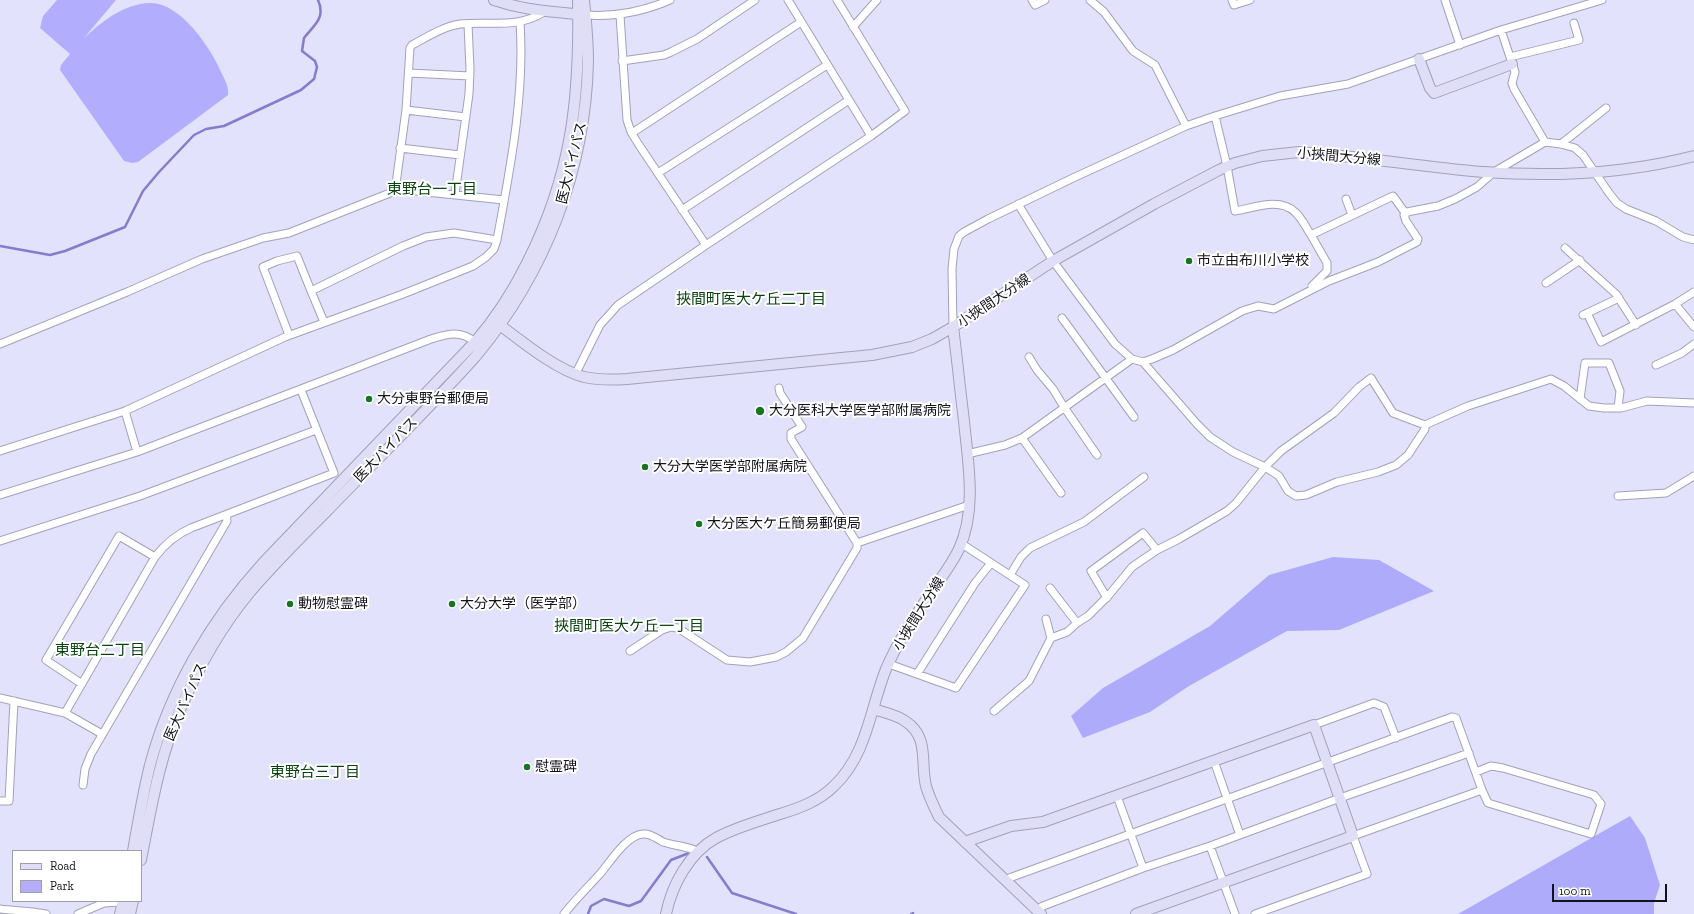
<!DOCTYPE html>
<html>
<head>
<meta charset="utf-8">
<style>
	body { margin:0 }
	#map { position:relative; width:1694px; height:914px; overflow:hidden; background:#e2e2fd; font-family:"Zilla Slab",serif }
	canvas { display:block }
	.legend { position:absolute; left:12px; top:850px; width:130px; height:52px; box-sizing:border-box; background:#fff; border:1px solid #a0a0a4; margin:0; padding:5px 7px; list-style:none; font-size:12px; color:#12121b }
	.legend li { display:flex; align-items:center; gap:8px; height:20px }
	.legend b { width:20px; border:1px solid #a0a0a4 }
	.scale { position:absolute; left:1552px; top:884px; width:115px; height:18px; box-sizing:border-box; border:2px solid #12121b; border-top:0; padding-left:5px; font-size:12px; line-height:14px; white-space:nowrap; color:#12121b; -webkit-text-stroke:3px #fff; paint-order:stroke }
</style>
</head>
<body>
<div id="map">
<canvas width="1694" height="914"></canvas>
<ul class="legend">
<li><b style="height:5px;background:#e0def6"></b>Road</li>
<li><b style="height:11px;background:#b2aefd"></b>Park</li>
</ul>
<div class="scale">100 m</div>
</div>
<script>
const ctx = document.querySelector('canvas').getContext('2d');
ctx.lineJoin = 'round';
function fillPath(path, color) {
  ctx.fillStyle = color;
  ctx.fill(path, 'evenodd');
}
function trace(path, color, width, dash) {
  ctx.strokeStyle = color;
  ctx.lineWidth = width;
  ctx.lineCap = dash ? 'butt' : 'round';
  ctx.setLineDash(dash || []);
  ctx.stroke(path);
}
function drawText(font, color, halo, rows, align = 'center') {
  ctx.font = font + ' "Zilla Slab","Noto Sans JP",serif';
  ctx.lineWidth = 4;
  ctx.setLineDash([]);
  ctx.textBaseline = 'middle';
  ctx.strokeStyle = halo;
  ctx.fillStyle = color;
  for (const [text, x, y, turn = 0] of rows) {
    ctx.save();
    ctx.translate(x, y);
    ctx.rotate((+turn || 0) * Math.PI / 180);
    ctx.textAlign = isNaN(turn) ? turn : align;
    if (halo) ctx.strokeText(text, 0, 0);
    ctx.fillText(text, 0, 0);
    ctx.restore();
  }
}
fillPath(new Path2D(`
	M57 0H116L84 38C103 21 123 4 150 3 180 2 211 48 221 72 225 80 229 87 228 95L138 162 132 163 124 161 60 70 61 65 70 54 40 28 43 16Z`), '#b2aefd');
fillPath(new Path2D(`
	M1333 557 1379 560 1434 591 1339 630 1287 631 1189 686 1150 712 1083 738 1071 716 1103 688 1210 626 1269 575Z
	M1630 816 1645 838 1660 885 1654 903V914H1458Z`), '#afabfb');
trace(new Path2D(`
	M0 246 50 255 65 251 125 227 143 191 159 172 194 135 206 129 224 126 301 90 314 79 317 67 315 61 302 51 304 38C314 25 326 18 318 0
	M707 857 732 893 796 914
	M588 914 591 906 604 899 629 906 641 901 671 860 689 853
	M911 914 913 913`), '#837dca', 2.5);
const street = new Path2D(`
	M788 0 871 136
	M1032 0 1035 5 1045 0
	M1090 0 1104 12 1133 51 1155 65 1186 126
	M1232 0 1234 5 1250 0
	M1445 0 1460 45
	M586 15C615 17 642 12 670 0
	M620 15 627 120 631 132 639 145 706 245
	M853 27 877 0
	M1501 30 1515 72 1512 83 1514 89 1545 142
	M1510 57 1579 40 1574 23
	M622 61 664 55 671 52 697 39 755 0
	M409 73 470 76
	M406 110 466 117
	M1215 116 1227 166 1235 211C1254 208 1279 197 1295 212 1302 218 1306 228 1311 235L1393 196 1406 214
	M632 133 801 22
	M1561 144 1606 108
	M400 148 460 155
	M658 173 827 65
	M395 191 406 110 410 48 412 45C427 37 442 27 460 24 490 21 517 29 544 12
	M455 194 469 94 470 69 468 24
	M1346 199 1352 215
	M1018 204 1053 261 1115 344 1132 359 1143 362 1152 359 1173 350 1242 311 1258 306 1274 309 1329 281 1378 262 1417 242 1418 239 1406 221 1404 215 1407 212 1438 206 1455 199 1477 187 1494 172 1545 142 1561 144 1575 148 1583 155 1609 193 1617 203 1626 209 1656 221 1683 237 1694 240
	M682 210 849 100
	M1311 235 1327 263V271L1312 286
	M1565 248 1616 294 1636 325
	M1546 283 1580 260
	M1675 304 1694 327
	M1587 313 1601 342 1675 304 1694 292
	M1583 315 1619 298
	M1062 318 1134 417
	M324 322 311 291 403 246 426 237 454 233 497 240
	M953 327 952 269 954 249 959 236 964 232 988 219 1073 178 1186 126 1215 116 1280 96 1348 84 1501 30 1602 0
	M289 335 263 267 277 261 297 256 311 291
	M0 344 127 292 202 259 263 238 289 233 395 191 407 190 504 200
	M1029 357 1037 370 1053 389 1064 407 1097 455
	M1656 365 1682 353 1694 344
	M576 373 600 325 618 305 706 245 871 136 905 111 837 0
	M1580 399 1585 363H1609L1620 391 1618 408
	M125 411 137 452
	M1425 425V429L1408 455 1396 465 1378 472 1337 482 1306 495 1296 496 1288 491 1279 476 1265 467 1281 451 1334 413 1359 387 1371 378 1393 413 1425 425 1468 406 1551 379 1564 386 1589 406 1604 408H1621L1647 401 1694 403
	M1022 438 1061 493
	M0 451 125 411 285 337 403 294 473 266 486 257 494 249 497 240C510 169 525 95 520 22
	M967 454 1005 445 1022 438 1132 359
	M0 495 137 452 431 339C448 334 460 330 475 342
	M1618 496 1666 493 1694 476
	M0 541 140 496 316 430
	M857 543 969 505
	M1010 575 1021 557 1030 548 1084 522 1144 477
	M1050 588 1077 623
	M1107 598 1091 571 1143 533 1157 550
	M1046 619 1051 638
	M630 651 662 630 671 627 678 628 727 660 750 662 776 657 786 652 803 638 857 548V543L791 439V433L802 427 780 393 779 388
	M889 664 956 688 1025 585 962 544
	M917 674 975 583 991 563
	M82 684 46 660 119 536 155 557
	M0 698 65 713 102 734
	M994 711 1029 681 1051 638 1067 632 1077 623 1088 616 1109 595 1132 567 1157 550 1179 539 1227 511 1236 503 1265 467 1233 452 1210 437 1197 424 1143 362
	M65 713 155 557C165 544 175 535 191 528L334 473 301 390
	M1314 725 1374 703 1384 707 1396 738
	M1214 761 1240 835
	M1476 772 1491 766 1503 768 1594 795 1601 804 1591 834 1488 803 1482 790
	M83 785 85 769 91 754 227 521 226 515
	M1117 796 1143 868
	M0 801H9L14 701
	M1210 846 1235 914
	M1006 880 1012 877 1452 717 1456 718 1482 790 1353 836 1367 874 1255 914
	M0 909C16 911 31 911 46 914
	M1037 910 1043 906 1143 868 1210 846 1340 798 1469 753
	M78 914 104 903 120 902
	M564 914C575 900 587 888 599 875 609 864 626 835 643 834 651 833 657 839 663 842 675 846 688 846 699 852`);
const secondary = new Path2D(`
	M494 0C526 11 551 11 584 15
	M1419 59 1430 88 1434 93 1512 64
	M493 320C518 338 554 369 584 377 598 380 613 380 627 379L872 355 912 347 932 339 953 327 1053 261 1154 204 1219 170 1235 163 1262 156 1299 152C1360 156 1421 167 1483 172 1554 177 1625 174 1694 156
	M873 709C883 712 897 715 905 721 930 737 920 762 926 786 929 797 934 807 939 817L1041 914
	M965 842 1011 826 1043 822 1314 725 1353 836 1136 914
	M133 851C138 822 143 793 150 765 170 690 211 620 263 563L475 342C496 318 513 291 527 263 572 174 580 98 578 0
	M141 860C151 809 159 758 180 710 198 668 221 627 250 592 273 565 299 539 325 513 375 461 428 410 476 356 545 273 586 169 588 61 588 40 586 20 584 0
	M120 914 123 901
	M130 914 133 901
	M666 914C672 885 689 853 716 838 736 827 759 821 780 814 800 808 819 801 834 786 867 755 870 709 886 669 898 641 915 616 932 591 941 578 952 564 959 549 977 510 968 462 964 421 960 389 957 358 953 327`);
trace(street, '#a2a1ba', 9);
trace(secondary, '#a2a1ba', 12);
trace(street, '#fff', 7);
trace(secondary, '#e0def6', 10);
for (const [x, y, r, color] of [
	[1189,261,4,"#197523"],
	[369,399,4,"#197523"],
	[760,411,5,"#197523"],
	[645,467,4,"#197523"],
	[699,524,4,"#197523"],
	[290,604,4,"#197523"],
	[452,604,4,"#197523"],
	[527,767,4,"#197523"]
]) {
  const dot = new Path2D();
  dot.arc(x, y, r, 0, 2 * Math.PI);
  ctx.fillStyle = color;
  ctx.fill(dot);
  trace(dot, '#fff', 1.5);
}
drawText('14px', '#12121b', '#fff', [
	["小挾間大分線",1339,157,5],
	["医大バイパス",572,163,-76],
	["小挾間大分線",994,301,-34],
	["医大バイパス",386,450,-46],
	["小挾間大分線",919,614,-58],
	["医大バイパス",186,702,-66]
]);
drawText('14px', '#12121b', '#fff', [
	["市立由布川小学校",1197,261],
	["大分東野台郵便局",377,399],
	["大分医科大学医学部附属病院",769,411],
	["大分大学医学部附属病院",653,467],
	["大分医大ケ丘簡易郵便局",707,524],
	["動物慰霊碑",298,604],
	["大分大学（医学部）",460,604],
	["慰霊碑",535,767]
], 'left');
drawText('15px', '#08430f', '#fff', [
	["東野台一丁目",432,190],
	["挾間町医大ケ丘二丁目",751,300],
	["挾間町医大ケ丘一丁目",629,627],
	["東野台二丁目",100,651],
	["東野台三丁目",315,773]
]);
</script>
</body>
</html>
